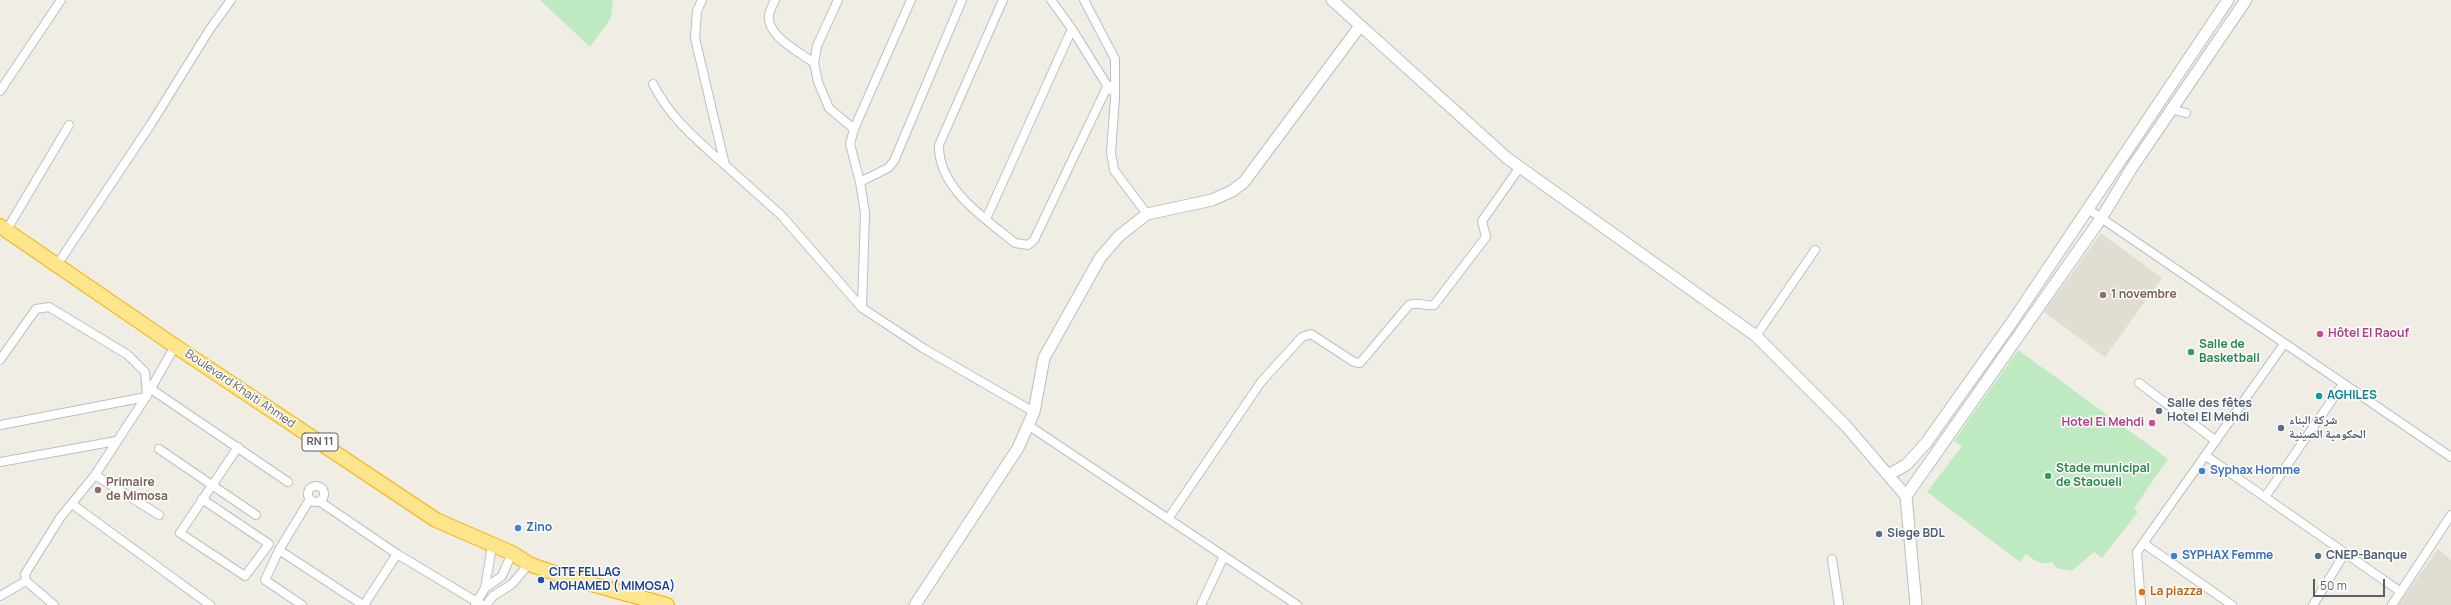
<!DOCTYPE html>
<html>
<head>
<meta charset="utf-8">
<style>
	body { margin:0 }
	#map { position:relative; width:2451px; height:605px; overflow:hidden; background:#f0eee4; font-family:Manrope,sans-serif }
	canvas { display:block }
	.scale { position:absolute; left:2313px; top:579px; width:72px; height:18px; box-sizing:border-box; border:2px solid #5c6066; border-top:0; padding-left:5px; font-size:12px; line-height:14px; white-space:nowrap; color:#5c6066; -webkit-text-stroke:3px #fff; paint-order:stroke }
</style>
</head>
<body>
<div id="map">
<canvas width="2451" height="605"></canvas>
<div class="scale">50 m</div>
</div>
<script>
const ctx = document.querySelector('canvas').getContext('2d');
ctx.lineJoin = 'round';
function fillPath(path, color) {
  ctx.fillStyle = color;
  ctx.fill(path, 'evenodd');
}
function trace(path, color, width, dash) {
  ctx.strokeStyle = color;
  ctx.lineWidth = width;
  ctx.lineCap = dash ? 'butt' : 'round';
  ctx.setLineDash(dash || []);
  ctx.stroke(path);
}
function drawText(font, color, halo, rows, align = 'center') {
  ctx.font = font + ' Manrope,"Noto Naskh Arabic",sans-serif';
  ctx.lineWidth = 3;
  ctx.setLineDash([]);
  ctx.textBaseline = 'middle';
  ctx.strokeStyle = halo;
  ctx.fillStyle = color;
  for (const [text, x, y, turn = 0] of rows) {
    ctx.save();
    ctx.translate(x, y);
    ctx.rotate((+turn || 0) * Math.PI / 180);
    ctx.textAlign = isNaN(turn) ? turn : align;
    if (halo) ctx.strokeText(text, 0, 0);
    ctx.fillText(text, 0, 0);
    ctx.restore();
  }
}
fillPath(new Path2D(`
	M2101 233 2162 278 2105 357 2044 312Z
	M2438 549 2451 560V605H2398Z`), '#e0ddd3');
fillPath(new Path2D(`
	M540 0H613L611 18 590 47Z
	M2018 350 2168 459 2134 508 2138 512 2102 558 2094 552 2072 571 2056 568 2052 562C2042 566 2034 560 2026 554L2020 562 1927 492 1962 446 1954 441Z`), '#bfe9c1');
const street = new Path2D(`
	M702 0 697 11 695 38 725 165 781 215 862 308 923 348 1034 412
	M775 0C773 4 770 10 769 15 766 36 800 52 814 63
	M838 0 817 46 814 63 818 82 829 108 854 129
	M1003 0 939 145C938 189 985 218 1015 243L1028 245 1034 240 1108 85
	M1051 0 1072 29 1110 90
	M1084 0 1115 59V98L1111 152 1114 170 1147 214
	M653 84C670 118 697 140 725 165
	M0 91 61 0
	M2171 109 2186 113
	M860 182 888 168 894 161 962 0
	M2088 209 2451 457
	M986 219 1072 29
	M6 231 69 125
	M57 265 151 124 210 29 231 0
	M862 308 865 213 860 182 850 144 854 129 911 0
	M1756 336 1815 250
	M0 360 36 309 49 307 128 355 145 372 147 396
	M2139 383 2216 441
	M151 389 288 482
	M0 425 146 397
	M1028 425 1297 605
	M159 449 256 515
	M2206 456 2401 592
	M0 462 116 441
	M95 475 159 515
	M308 494a8 8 0 1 1 16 0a8 8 0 1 1-16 0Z
	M2265 497 2343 384
	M202 499 269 544 245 576 180 533 238 447
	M319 501 397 554 482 605
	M72 504 210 605
	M1168 519 1261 382 1302 337 1311 334 1354 362 1360 363 1409 305C1420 301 1425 307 1434 305L1486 237 1482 221 1520 167
	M2143 543 2232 605
	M279 550 363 605
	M1832 559 1839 605
	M485 588 502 576 512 553
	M0 596 26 581
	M54 605 26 581 25 574 60 518 95 475 146 397 175 346
	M302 605 265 580 279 550 310 499
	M364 605 397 554
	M475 605 485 588 492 546
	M486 605 493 596 512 584 529 564
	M1201 605 1224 556
	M2141 605 2137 552 2284 344
	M2313 605 2345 553
	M2392 605 2451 515`);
const secondary = new Path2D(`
	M1332 0 1507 158 1756 336 1846 426 1906 496
	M1888 475 1906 465 1926 443 2012 322 2228 0
	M1906 496 2102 217 2131 169 2246 0
	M1906 496 1916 605
	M915 605 1018 448 1034 412 1044 358 1100 258 1119 236 1147 214 1212 200 1232 191 1244 182 1360 26`);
const highway = new Path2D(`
	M0 226 175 346 436 520 512 553 529 564 569 578 667 605`);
trace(street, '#bcbec4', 10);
trace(secondary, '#babdc3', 13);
trace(highway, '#f4b000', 16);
trace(street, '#fff', 8);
trace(secondary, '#fff', 11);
trace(highway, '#ffe58c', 14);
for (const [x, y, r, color] of [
	[2103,295,4,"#8d6e63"],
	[2320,334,4,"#d1479c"],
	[2191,352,4,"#2e9e5b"],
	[2319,396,4,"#0f9aa8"],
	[2159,411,4,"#5c6f8a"],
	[2152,423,4,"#d1479c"],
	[2281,428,4,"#5c6f8a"],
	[2202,471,4,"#3f7fe0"],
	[2048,476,4,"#2e9e5b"],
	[98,490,4,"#8d6e63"],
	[518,528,4,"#3f7fe0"],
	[1879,534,4,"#5c6f8a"],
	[2174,556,4,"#3f7fe0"],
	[2318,556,4,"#5c6f8a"],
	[541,580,4,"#1a4fb4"],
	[2142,592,4,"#e8710a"]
]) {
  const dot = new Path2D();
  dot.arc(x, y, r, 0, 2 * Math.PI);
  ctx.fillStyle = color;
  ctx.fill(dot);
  trace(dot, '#fff', 1.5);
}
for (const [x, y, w] of [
	[320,442,36]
]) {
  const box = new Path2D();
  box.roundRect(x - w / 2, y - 9, w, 18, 3);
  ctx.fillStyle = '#fff';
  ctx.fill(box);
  trace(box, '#5c6066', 1);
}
drawText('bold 11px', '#5c6066', null, [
	["RN 11",320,442]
]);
drawText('bold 12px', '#785e54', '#fff', [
	["1 novembre",2111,295],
	["Primaire",106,483],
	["de Mimosa",106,497]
], 'left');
drawText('bold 12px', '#b23c85', '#fff', [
	["Hôtel El Raouf",2328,334],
	["Hotel El Mehdi",2144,423,"right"]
], 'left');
drawText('bold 12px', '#27864d', '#fff', [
	["Salle de",2199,345],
	["Basketball",2199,359],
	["Stade municipal",2056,469],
	["de Staoueli",2056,483]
], 'left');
drawText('12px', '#5c6066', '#fff', [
	["Boulevard Khaiti Ahmed",240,389,34]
]);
drawText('bold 12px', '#0d838f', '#fff', [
	["AGHILES",2327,396]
], 'left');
drawText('bold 12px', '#4e5e75', '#fff', [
	["Salle des fêtes",2167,404],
	["Hotel El Mehdi",2167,418],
	["شركة البناء",2289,421],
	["الحكومية الصينية",2289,435],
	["Siege BDL",1887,534],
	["CNEP-Banque",2326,556]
], 'left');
drawText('bold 12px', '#366cbe', '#fff', [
	["Syphax Homme",2210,471],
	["Zino",526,528],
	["SYPHAX Femme",2182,556]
], 'left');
drawText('bold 12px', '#164399', '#fff', [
	["CITE FELLAG",549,573],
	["MOHAMED ( MIMOSA)",549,587]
], 'left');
drawText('bold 12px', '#c56008', '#fff', [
	["La piazza",2150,592]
], 'left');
</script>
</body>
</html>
